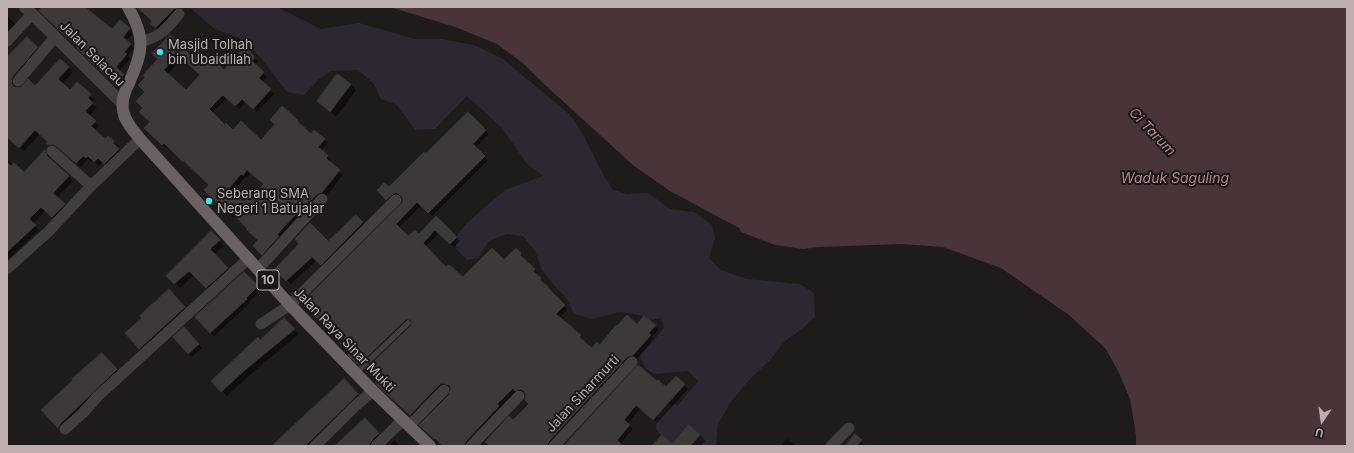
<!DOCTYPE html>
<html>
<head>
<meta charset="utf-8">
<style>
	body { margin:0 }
	#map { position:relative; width:1354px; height:453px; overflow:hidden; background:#1d1c1b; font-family:Inter,sans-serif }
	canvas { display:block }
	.frame { position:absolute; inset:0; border:8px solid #bcafae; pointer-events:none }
	.north { position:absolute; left:1302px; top:401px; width:40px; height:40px; -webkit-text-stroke:3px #181716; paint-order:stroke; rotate:193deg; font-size:11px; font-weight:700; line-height:16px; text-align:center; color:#bcafae }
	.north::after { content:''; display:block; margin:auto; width:14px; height:18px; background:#bcafae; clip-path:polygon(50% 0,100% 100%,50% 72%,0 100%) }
</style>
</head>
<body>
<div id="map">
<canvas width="1354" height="453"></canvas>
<div class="frame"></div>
<div class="north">U</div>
</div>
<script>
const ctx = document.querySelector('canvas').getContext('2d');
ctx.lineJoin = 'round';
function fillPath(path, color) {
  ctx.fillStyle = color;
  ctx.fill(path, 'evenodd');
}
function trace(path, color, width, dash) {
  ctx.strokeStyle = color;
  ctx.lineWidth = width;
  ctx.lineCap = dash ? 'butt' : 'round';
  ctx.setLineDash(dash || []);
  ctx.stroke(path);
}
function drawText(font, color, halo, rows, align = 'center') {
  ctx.font = font + ' Inter,sans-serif';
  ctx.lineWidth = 4;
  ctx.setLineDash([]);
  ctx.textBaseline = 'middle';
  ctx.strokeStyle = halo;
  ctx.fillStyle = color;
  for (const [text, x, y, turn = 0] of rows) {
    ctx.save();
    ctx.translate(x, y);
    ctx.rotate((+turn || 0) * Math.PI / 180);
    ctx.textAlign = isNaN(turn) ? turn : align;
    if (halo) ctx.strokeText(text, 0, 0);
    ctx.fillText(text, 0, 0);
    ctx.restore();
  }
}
fillPath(new Path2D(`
	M189 7H277L321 29 359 23 415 39H441L474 45 503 59 569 114 580 129 604 176 613 190 627 194 648 193 670 209 694 212 712 225 715 238 709 258 721 270 747 279 800 284 814 293 815 317 801 330 785 341 770 360 748 381 730 403 718 425 716 446H662L666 441 656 430 657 415 667 405H678L698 381 688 371 656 374 645 368 640 356 664 328 661 318 652 320 639 315 620 312 592 319 574 314 567 299 553 284 542 270 535 251 523 236 507 234 489 241 478 258 467 260 456 249 457 235 467 223 485 207 505 190 543 176 527 164 502 128 467 96 435 129 415 130 397 105 381 99 373 83 358 70 331 71 318 80 304 95 287 92 260 57 239 38 215 29Z`), '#2c2731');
fillPath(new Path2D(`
	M390 7H1347V446H1136V435L1130 399 1119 373 1106 349 1069 315 1001 268 943 247 901 244 819 247 803 249 775 245 741 232 739 228 670 191 634 166 544 84 524 64 497 44 455 27Z`), '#493538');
fillPath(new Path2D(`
	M43 7H81L113 30 120 21 133 33 126 41 134 48 128 56 130 59 119 71 127 78 119 88 78 48Z
	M138 7H173L179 12 160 31 155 27 153 21Z
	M7 16 18 26 7 37Z
	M170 37 192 58 204 57 224 72 245 49 258 61 255 65 267 77 262 82 274 94 257 112 246 102 239 109 227 98 212 113 233 131 261 142 276 124 282 107 298 121 301 124 300 125 311 135 324 140 328 143 321 151 331 160 329 162 343 175 326 196 266 258 254 246 260 240 235 215 233 218 205 190 210 185 168 146 166 148 145 128 151 122 144 108 147 78 159 60ZM183 58 201 75 186 91 167 75ZM251 173 265 185 248 202 244 203 232 192 246 177 247 178Z
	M27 38 41 52 15 85 16 89 35 87 60 60 73 72 62 84 70 91 77 83 94 99 91 103 97 108 89 116 99 126 95 131 105 141 108 137 118 146 116 148 123 154 109 167 103 162 99 166 93 160 91 162 88 159 81 167 62 150 58 148 54 149 47 143 49 142 40 134 24 151 8 137 7 138V58Z
	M350 84 356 90 336 117 318 101Z
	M468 113 489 134 475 148 488 160 432 216 422 205 398 228 408 238 419 235 436 218 460 241 454 247 439 233 425 247 447 269 464 278 504 261 516 249 524 258 523 259 538 273 536 275 544 283 543 284 550 293 567 309 560 318 592 349 600 346 638 325 655 326 659 329 652 337 653 339 637 359 631 361 552 446H482L509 418 513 421 530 404 526 393 525 392 519 394 469 446H444L439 441 438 442 421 425 450 395 452 391 451 387 443 388 414 418 379 385 413 322 409 323 363 368 350 355 352 353 348 336 336 324 330 330 303 303 404 203 403 197H398L391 203 378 190 389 189 426 155Z
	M45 152 49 156 51 161 73 181 57 197 69 209 57 221 46 210 33 224 39 230 7 260V160L24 174Z
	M356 216 366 227 325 268 317 260 291 284 276 270 328 242Z
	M211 233 224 246 214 255 232 273 211 292 194 275 180 288 168 276Z
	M244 273 261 291 249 302 250 303 214 336 196 317Z
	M169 291 188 311 144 352 127 334 143 318Z
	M284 319 299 334 251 374 227 396 212 381 260 341Z
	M184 329 202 348 192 357 174 337Z
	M102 355 121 375 64 432 42 410Z
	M638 367 666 388 676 378 688 389 657 423 641 408 627 424 633 429 620 444 622 446H565Z
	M352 389 365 403 320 446H281Z
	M365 420 383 439 375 446H335Z
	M700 435 706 441 701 446H653L672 445Z
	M855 436 865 445 864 446H848Z
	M787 439 796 446H781Z
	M394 440 400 446H389Z`), '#0007');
const building = new Path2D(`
	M42 7H85L112 29 120 20 130 28 123 37 131 44 124 52 127 54 116 67 124 74 115 85 77 48V47L39 11Z
	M137 7H180L174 9 155 28 150 24 152 21Z
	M170 35 192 57 198 50 204 56 207 54 224 70 245 47 255 57 252 61 264 72 259 78 271 89 253 109 242 99 235 106 223 95 209 109 225 125 226 123 233 130 241 121 261 140 275 124 270 120 282 106 298 120 297 121 311 134 314 130 325 139 318 147 328 155 326 158 340 170 322 192 317 194 300 212 299 211 282 229 277 235 279 236 262 255 253 246 258 240 246 229 247 228 231 212 229 215 204 190 209 185 184 161 183 162 164 143 162 145 144 128 150 122 139 112 143 108 136 101 145 92 138 85 145 78 143 75 158 59 152 54ZM179 55 200 75 186 90 164 70ZM247 170 264 184 248 200 247 199 244 202 229 188 241 174 243 175Z
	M27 37 38 47 13 76 11 80 12 84 14 87 20 88 28 79 35 86 60 59 69 67 58 79 70 90 77 82 91 94 88 98 93 103 85 111 96 121 91 126 105 139 108 136 114 141 113 143 119 149 104 164 98 158 94 162 88 156 86 158 83 156 76 163 56 146 53 144 48 145 46 143 48 142 35 130 19 148 7 137V57Z
	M337 74 351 84 330 112 317 101Z
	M468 112 486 130 473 144 485 156 428 213 417 202 396 224 408 236 415 230 419 234 436 216 457 237 450 244 435 230 423 243 446 267 449 265 463 277 492 248 504 260 516 248 521 253 520 255 535 269 533 271 541 278 540 280 548 287V288L565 305 556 314 573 328V329L581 335 579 337 592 348 597 342 600 345 616 325 617 326 627 315 637 324 644 316 656 325 649 333 651 335 633 355 627 357 549 441 547 446H490L485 442 509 416 513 420 529 404 525 400 526 394 524 391 520 389 515 391 513 388 497 404 499 406 466 441 464 446H443L435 438 434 439 419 425 449 395 451 388 449 385 442 383 439 385 410 415 378 386 375 382 376 381 365 370 411 326 412 322 411 320 407 319 405 320 359 365 348 355 350 353 340 343 347 336 332 321 326 327 302 303 403 202V198L398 193H394L386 200 377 190 384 183 389 187 424 152 426 153Z
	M45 150 47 156 69 176 53 193 65 204 52 217 41 207 29 219 36 225 7 252V162L11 166 14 163 24 172Z
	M356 215 363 222 321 265 312 257 286 281 274 270 299 244 295 239 310 223 328 241Z
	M211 231 220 240 210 249 228 268 206 288 189 271 174 284 166 276Z
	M244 272 258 286 246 298 247 299 210 333 195 317Z
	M169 289 185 307 139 349 125 333 142 318 140 316Z
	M284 318 295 329 246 369 221 392 211 381 258 337 260 340Z
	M184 327 199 344 188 354 173 337Z
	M102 353 117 369 60 424 58 428 41 410 73 380 72 379Z
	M638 365 657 381 658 380 666 387 676 376 685 384 653 420 636 405 624 420 630 425 617 440 623 446H564Z
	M344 379 358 394 309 442 305 446H272Z
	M365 418 379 433 371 441 369 446H335Z
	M689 425 700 435 690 446H652L662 435 672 444Z
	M855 434 862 440 857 446H845Z`);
fillPath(building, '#3c3938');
trace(building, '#393735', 1);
trace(new Path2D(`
	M356 373 408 323`), '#423e3c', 5.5);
trace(new Path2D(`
	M7 41 32 14
	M141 41C159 39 168 27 179 14
	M18 81 55 37
	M52 151 91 186
	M7 269 49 231 91 186 140 139
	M258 269 322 199
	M261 324 290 305 396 200
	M409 426 444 390
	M65 429 83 413 98 396 249 258
	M315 446 355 406 373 391
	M376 446 403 420
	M471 446 519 396
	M554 446 632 362
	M831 446 849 428`), '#423e3c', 11);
trace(new Path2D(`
	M25 7 123 104`), '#423e3c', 12);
trace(new Path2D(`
	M128 7C146 38 143 51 129 83 125 91 121 101 123 110 124 121 134 131 140 139L290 305 373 391 430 446`), '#6a6260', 12);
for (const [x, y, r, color] of [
	[160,52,4,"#3fe3f1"],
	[209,201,4,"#3fe3f1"]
]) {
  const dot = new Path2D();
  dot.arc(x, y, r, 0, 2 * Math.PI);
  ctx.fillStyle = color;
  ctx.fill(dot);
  trace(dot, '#181716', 1.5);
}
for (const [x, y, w] of [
	[268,280,22]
]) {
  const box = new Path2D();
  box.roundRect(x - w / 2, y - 10, w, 20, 3);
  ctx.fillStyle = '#181716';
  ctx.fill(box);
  trace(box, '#bcafae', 1);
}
drawText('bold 12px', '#bcafae', null, [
	["10",268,280]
]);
drawText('13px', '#bcafae', '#181716', [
	["Masjid Tolhah",168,45],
	["bin Ubaidillah",168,60],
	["Seberang SMA",217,194],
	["Negeri 1 Batujajar",217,209]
], 'left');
drawText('13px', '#bcafae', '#181716', [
	["Jalan Selacau",92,54,45],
	["Jalan Raya Sinar Mukti",344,340,46],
	["Jalan Sinarmurti",583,394,-47]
]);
drawText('italic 14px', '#b6868b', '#181716', [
	["Ci Tarum",1152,132,46],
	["Waduk Saguling",1175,179]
]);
</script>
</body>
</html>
